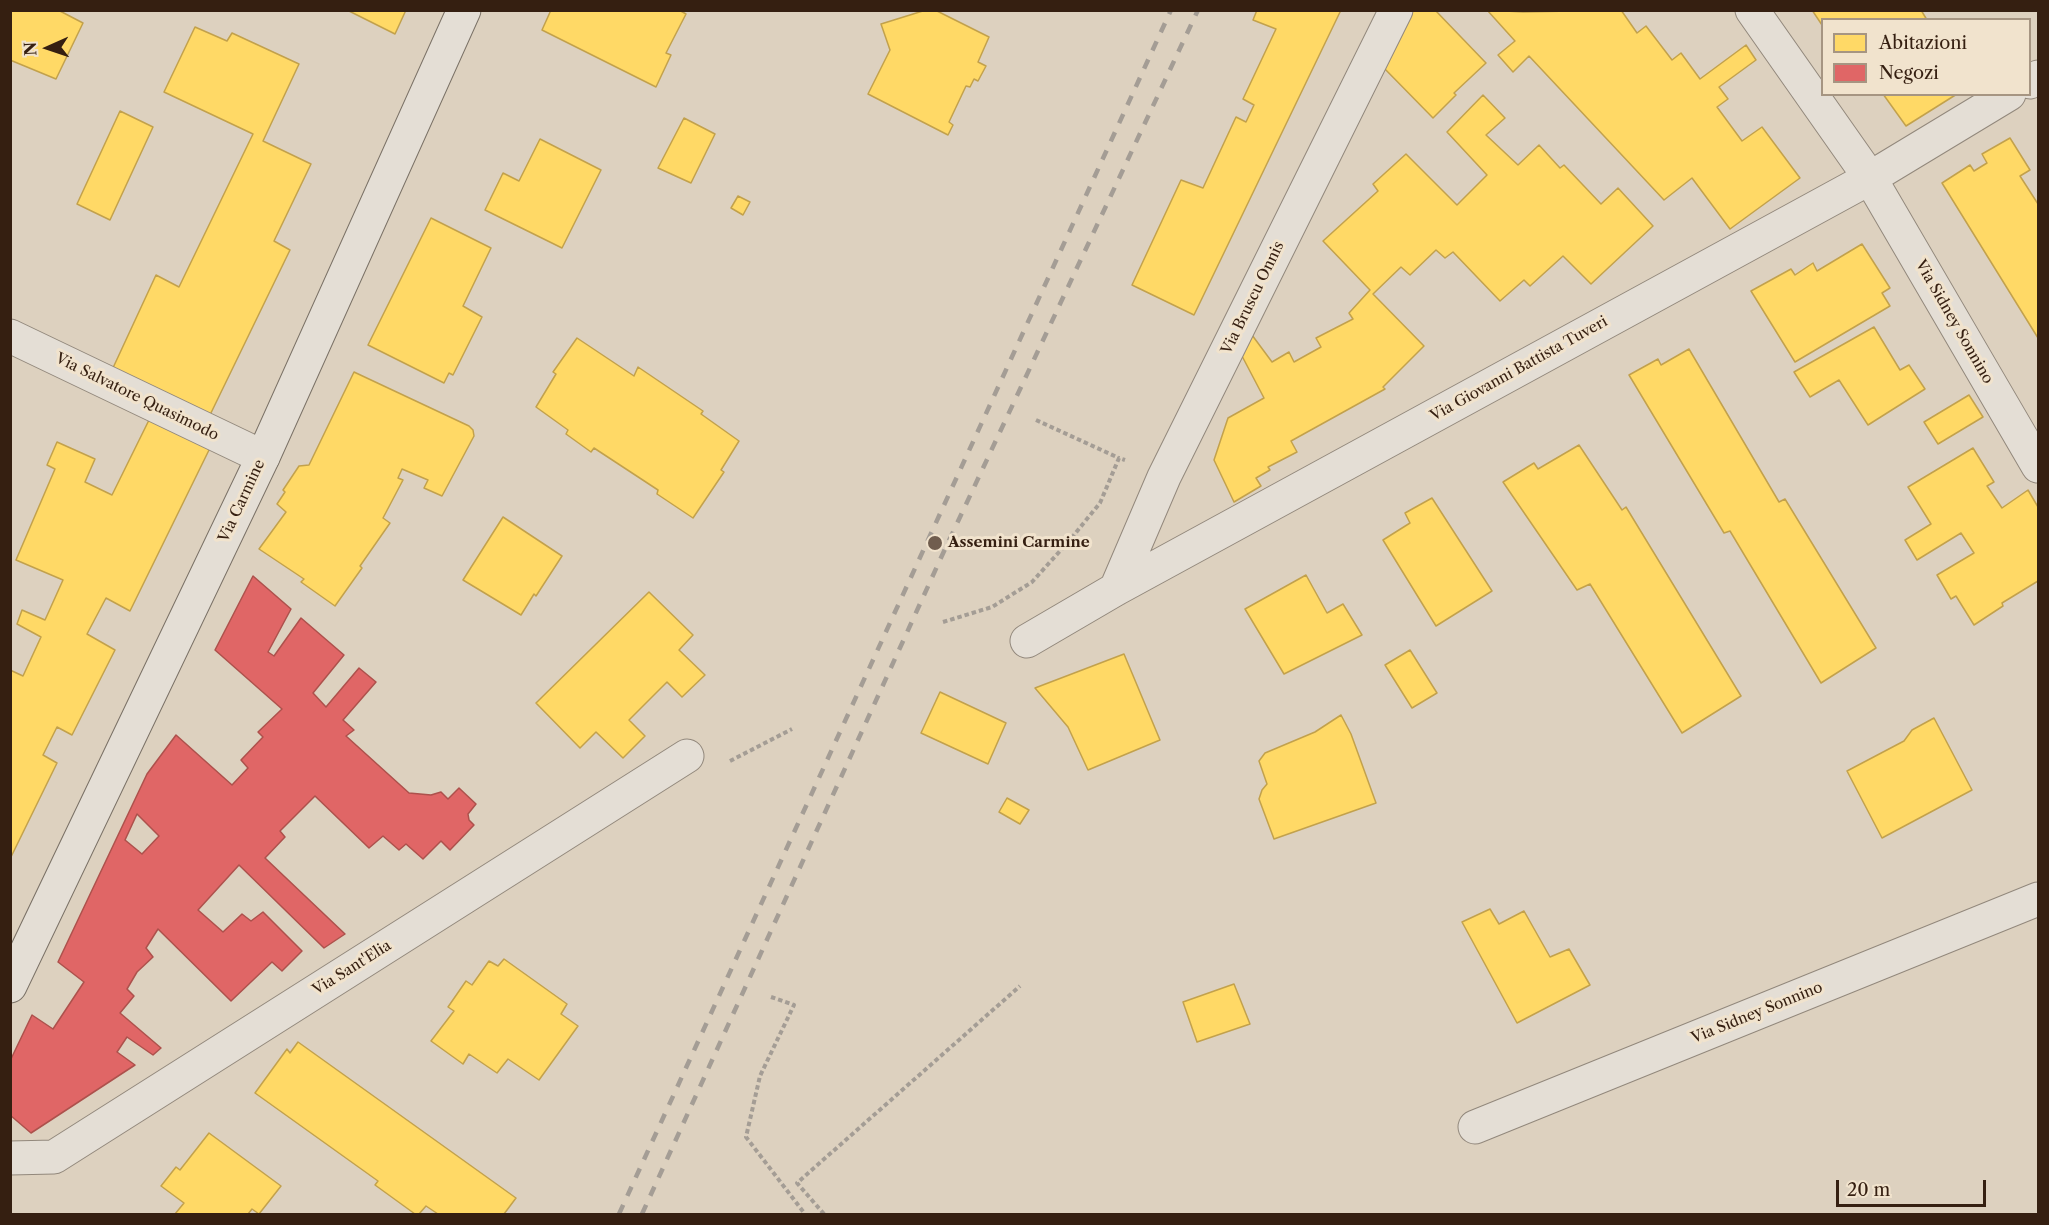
<!DOCTYPE html>
<html>
<head>
<meta charset="utf-8">
<style>
	body { margin:0 }
	#map { position:relative; width:2049px; height:1225px; overflow:hidden; background:#ddd1bf; font-family:"Libre Caslon Text",serif }
	canvas { display:block }
	.frame { position:absolute; inset:0; border:12px solid #351f11; pointer-events:none }
	.legend { position:absolute; left:1821px; top:18px; width:210px; height:78px; box-sizing:border-box; background:#f1e3cd; border:2px solid #a69582; margin:0; padding:8px 10px; list-style:none; font-size:18px; color:#351f11 }
	.legend li { display:flex; align-items:center; gap:12px; height:30px }
	.legend b { width:30px; border:2px solid #a69582 }
	.north { position:absolute; left:18px; top:18px; width:60px; height:60px; -webkit-text-stroke:4px #f1e3cd; paint-order:stroke; rotate:267deg; font-size:16px; font-weight:700; line-height:24px; text-align:center; color:#351f11 }
	.north::after { content:''; display:block; margin:auto; width:21px; height:27px; background:#351f11; clip-path:polygon(50% 0,100% 100%,50% 72%,0 100%) }
	.scale { position:absolute; left:1836px; top:1180px; width:150px; height:27px; box-sizing:border-box; border:3px solid #351f11; border-top:0; padding-left:8px; font-size:18px; line-height:21px; white-space:nowrap; color:#351f11; -webkit-text-stroke:4px #f1e3cd; paint-order:stroke }
</style>
</head>
<body>
<div id="map">
<canvas width="2049" height="1225"></canvas>
<div class="frame"></div>
<ul class="legend">
<li><b style="height:16px;background:#ffd966"></b>Abitazioni</li>
<li><b style="height:16px;background:#e06666"></b>Negozi</li>
</ul>
<div class="north">N</div>
<div class="scale">20 m</div>
</div>
<script>
const ctx = document.querySelector('canvas').getContext('2d');
ctx.lineJoin = 'round';
function fillPath(path, color) {
  ctx.fillStyle = color;
  ctx.fill(path, 'evenodd');
}
function trace(path, color, width, dash) {
  ctx.strokeStyle = color;
  ctx.lineWidth = width;
  ctx.lineCap = dash ? 'butt' : 'round';
  ctx.setLineDash(dash || []);
  ctx.stroke(path);
}
function drawText(font, color, halo, rows, align = 'center') {
  ctx.font = font + ' "Libre Caslon Text",serif';
  ctx.lineWidth = 6;
  ctx.setLineDash([]);
  ctx.textBaseline = 'middle';
  ctx.strokeStyle = halo;
  ctx.fillStyle = color;
  for (const [text, x, y, turn = 0] of rows) {
    ctx.save();
    ctx.translate(x, y);
    ctx.rotate((+turn || 0) * Math.PI / 180);
    ctx.textAlign = isNaN(turn) ? turn : align;
    if (halo) ctx.strokeText(text, 0, 0);
    ctx.fillText(text, 0, 0);
    ctx.restore();
  }
}
const homes = new Path2D(`
	M10 10H58L83 23 56 79 10 60Z
	M347 10H406L395 34Z
	M551 10H679L686 14 666 53 671 55 656 87 542 30Z
	M926 10H935L989 37 978 62 986 66 978 81 974 79 970 87 966 86 949 122 953 125 948 135 868 94 890 50 881 24Z
	M1257 10H1341L1194 315 1132 285 1181 180 1203 188 1236 117 1246 122 1254 105 1243 99 1276 29 1253 20Z
	M1413 10H1435L1486 63 1454 93 1456 95 1433 118 1381 65Z
	M1487 10 1523 12 1621 10 1637 33 1646 26 1672 60 1681 53 1700 79 1746 45 1756 60 1719 87 1728 99 1717 107 1742 141 1762 127 1800 178 1730 229 1692 178 1664 200 1529 56 1513 72 1498 55 1515 41Z
	M1812 10H1921L1927 20H1822V25Z
	M195 27 227 41 232 33 299 64 263 141 311 164 274 241 290 250 209 417 112 370 156 275 179 287 253 134 164 92Z
	M1883 94H1957L1906 126Z
	M1483 95 1505 118 1486 135 1518 165 1539 145 1560 168 1564 165 1601 204 1618 188 1653 226 1591 284 1563 256 1530 286 1524 280 1500 301 1453 252 1445 258 1436 250 1410 275 1401 267 1373 294 1424 346 1383 387 1385 389 1291 441 1297 452 1268 467 1270 470 1256 478 1261 486 1234 502 1214 460 1228 418 1264 398 1242 356 1252 335 1272 362 1289 352 1294 362 1321 347 1316 338 1353 319 1349 313 1370 290 1323 241 1378 191 1373 184 1406 154 1457 205 1487 175 1447 132Z
	M120 111 153 127 110 220 77 204Z
	M684 118 715 134 691 183 658 168Z
	M2010 138 2030 170 2020 176 2038 204V338L1942 183 1970 165 1974 171 1987 163 1982 154Z
	M540 139 601 170 562 248 485 210 503 173 519 181Z
	M738 196 750 202 743 215 731 208Z
	M431 218 491 248 463 306 482 317 453 375 449 373 444 383 368 345Z
	M1862 244 1890 288 1882 293 1890 306 1795 362 1751 291 1791 269 1795 275 1813 263 1817 271Z
	M1874 327 1900 370 1909 365 1925 389 1868 425 1839 380 1810 397 1794 372Z
	M577 338 634 376 638 367 703 411 701 414 739 441 721 470 724 472 693 518 657 494 658 490 594 448 591 452 566 434 568 430 536 407 556 374 553 372Z
	M1689 349 1779 502 1785 499 1876 648 1821 683 1730 531 1724 533 1629 375 1658 359 1661 365Z
	M354 372 469 426 473 430 474 436 442 496 424 488 428 480 402 469 398 478 403 480 383 518 390 523 360 566 362 568 335 606 301 582 304 579 259 549 286 512 277 504 285 492 283 490 299 466 309 465Z
	M1969 395 1983 417 1938 444 1924 422Z
	M150 418 210 448 130 611 106 598 87 634 115 650 72 735 57 727 43 755 57 763 10 859V670L23 676 41 637 17 624 22 610 45 620 63 580 16 560 55 469 47 465 57 442 95 459 85 482 112 495Z
	M1579 445 1622 510 1626 507 1741 696 1682 733 1590 584 1577 590 1503 482 1534 463 1538 469Z
	M1973 448 1994 482 1987 486 2002 508 2028 490 2038 507V581L2002 603 2003 606 1974 625 1956 596 1951 599 1937 575 1974 553 1961 533 1917 560 1905 540 1931 524 1908 487Z
	M1432 498 1492 591 1436 626 1383 540 1410 523 1405 513Z
	M503 517 562 556 536 596 534 594 521 615 463 580Z
	M1306 575 1327 613 1343 604 1362 635 1284 674 1245 609Z
	M649 592 693 635 679 650 705 675 682 697 667 682 629 720 645 736 623 758 596 732 580 748 536 703Z
	M1410 650 1437 693 1412 708 1385 665Z
	M1124 654 1160 740 1088 770 1068 727 1035 688Z
	M940 692 1006 723 988 764 921 733Z
	M1341 715 1351 734 1376 803 1274 839 1259 799 1262 790 1267 784 1259 761 1265 753 1315 732Z
	M1934 718 1972 790 1882 838 1847 771 1904 741 1912 730Z
	M1007 798 1029 810 1020 824 999 812Z
	M1490 909 1499 924 1524 911 1550 957 1569 949 1590 985 1517 1023 1462 922Z
	M504 959 567 1004 561 1014 578 1026 539 1080 508 1059 497 1073 469 1054 463 1064 431 1041 454 1011 448 1007 466 981 472 985 489 961 498 966Z
	M1234 984 1250 1024 1197 1042 1183 1002Z
	M298 1042 516 1198 504 1214H438L426 1206 419 1214H415L375 1185 378 1181 255 1093 287 1049 290 1053Z
	M209 1133 281 1186 259 1214 252 1209 248 1214H175L184 1203 161 1186 176 1167 180 1170Z`);
fillPath(homes, '#ffd966');
trace(homes, '#c2a14c', 1.5);
const shops = new Path2D(`
	M253 576 291 609 268 652 274 656 301 618 344 655 313 693 326 707 359 668 376 682 343 720 354 730 346 736 409 793 431 795 441 792 448 799 459 788 476 804 468 814 469 820 474 825 450 850 441 841 423 859 406 844 399 850 383 836 369 848 315 796 280 831 285 837 265 858 345 934 324 948 239 865 198 910 223 932 242 914 251 921 263 912 302 951 282 971 272 962 231 1001 158 929 146 948 153 957 137 972 127 989 134 996 120 1013 161 1048 153 1055 127 1037 117 1052 135 1065 31 1133 10 1115V1061L32 1015 53 1029 84 982 58 962 147 774 176 735 232 785 248 768 241 760 263 737 258 732 282 709 215 650ZM137 814 159 836 142 854 125 840Z`);
fillPath(shops, '#e06666');
trace(shops, '#ad514c', 1.5);
const street = new Path2D(`
	M1752 10 1870 178 2038 466
	M2030 82 2038 77
	M10 336 263 457
	M1116 589 1164 477 1396 10
	M1027 641 1116 589 1870 178 2009 94
	M1475 1127 2038 899
	M10 1158 54 1157 687 756`);
const secondary = new Path2D(`
	M10 986 263 457 464 10`);
trace(street, '#92887c', 35);
trace(secondary, '#7a7166', 35);
trace(new Path2D(`
	M1036 420 1119 458
	M943 622 992 607 1032 582 1069 541 1100 503 1119 458 1125 460
	M730 761 792 729
	M771 997 794 1005 760 1076 746 1137 805 1214
	M824 1214 797 1183 1020 986`), '#a49d95', 4, [4.5, 3]);
trace(street, '#e4ded5', 33);
trace(secondary, '#e4ded5', 33);
trace(new Path2D(`
	M619 1214 1171 10
	M642 1214 945 549 1198 10`), '#a49d95', 4.5, [10, 10]);
for (const [x, y, r, color] of [
	[935,543,8,"#705d4e"]
]) {
  const dot = new Path2D();
  dot.arc(x, y, r, 0, 2 * Math.PI);
  ctx.fillStyle = color;
  ctx.fill(dot);
  trace(dot, '#f1e3cd', 2);
}
drawText('15px', '#351f11', '#f1e3cd', [
	["Via Bruscu Onnis",1253,298,-64],
	["Via Sidney Sonnino",1954,322,60],
	["Via Giovanni Battista Tuveri",1519,369,-29],
	["Via Salvatore Quasimodo",137,397,26],
	["Via Carmine",242,501,-65],
	["Via Sant'Elia",352,968,-32],
	["Via Sidney Sonnino",1757,1013,-22]
]);
drawText('bold 15px', '#351f11', '#f1e3cd', [
	["Assemini Carmine",948,543]
], 'left');
</script>
</body>
</html>
